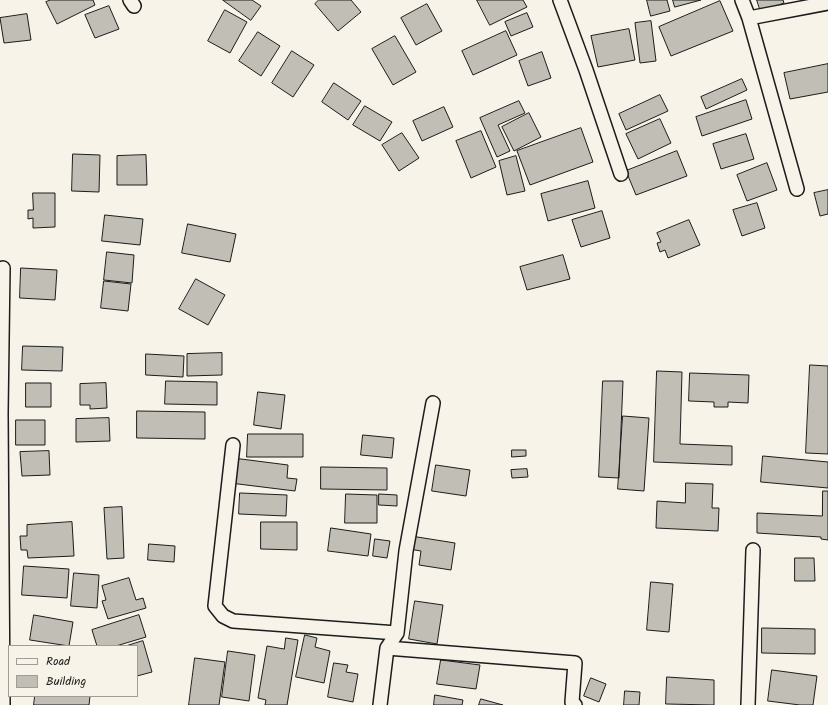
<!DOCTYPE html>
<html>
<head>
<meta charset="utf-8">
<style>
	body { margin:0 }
	#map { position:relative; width:828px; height:705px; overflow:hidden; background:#f7f3e8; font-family:Kalam,sans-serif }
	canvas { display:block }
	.legend { position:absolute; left:8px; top:645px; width:130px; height:52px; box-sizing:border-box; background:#f7f3e8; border:1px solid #9f9d96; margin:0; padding:5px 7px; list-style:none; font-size:12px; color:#1c1c1c }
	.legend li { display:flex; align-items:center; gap:8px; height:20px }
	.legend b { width:20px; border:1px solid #9f9d96 }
</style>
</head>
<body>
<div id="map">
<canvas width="828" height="705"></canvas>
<ul class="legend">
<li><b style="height:5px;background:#f7f3e8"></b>Road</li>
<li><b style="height:11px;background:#c0beb5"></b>Building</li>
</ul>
</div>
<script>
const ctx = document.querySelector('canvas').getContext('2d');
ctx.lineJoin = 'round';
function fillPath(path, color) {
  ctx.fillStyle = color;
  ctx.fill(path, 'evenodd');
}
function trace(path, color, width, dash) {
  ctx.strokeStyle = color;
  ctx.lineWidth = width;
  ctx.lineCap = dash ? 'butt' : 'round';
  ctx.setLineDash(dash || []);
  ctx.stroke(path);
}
const building = new Path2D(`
	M51 0H93L95 5 57 24 46 2Z
	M223 0H252L261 6 251 20Z
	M319 0H351L361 12 338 31 315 4Z
	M477 0H523L527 7 490 25Z
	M647 0H667L670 11 651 16Z
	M673 0H701L675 7Z
	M757 0H783L784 3 761 12Z
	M720 1 733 31 671 56 659 27Z
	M427 4 442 31 416 45 401 18Z
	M109 6 119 29 95 38 85 15Z
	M225 10 247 22 230 53 208 41Z
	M527 13 533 27 511 36 505 22Z
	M27 14 31 40 4 43 0 18Z
	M651 21 656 61 640 63 635 23Z
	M629 29 635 60 598 67 591 36Z
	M506 31 517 55 473 75 462 51Z
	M258 32 280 46 261 76 239 61Z
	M395 36 416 72 393 85 372 49Z
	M292 51 314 65 293 97 272 83Z
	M542 52 551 78 528 86 519 61Z
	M828 64V92L790 99 784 73Z
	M742 79 747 90 706 109 701 97Z
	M334 83 361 101 348 120 322 102Z
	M660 95 668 111 626 130 619 114Z
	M746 100 752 119 702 136 696 117Z
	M519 101 525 113 498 125 510 151 497 157 480 118Z
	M365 106 392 122 380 141 353 125Z
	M444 107 453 127 422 141 413 121Z
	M529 113 541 137 514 151 502 127Z
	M660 119 671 143 638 159 626 134Z
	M581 128 593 162 530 185 517 151Z
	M481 131 496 167 471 178 456 141Z
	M402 133 419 158 399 171 382 145Z
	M746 134 754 159 721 169 713 144Z
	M677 151 687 176 636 195 626 171Z
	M73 154 100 155 99 192 72 191Z
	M146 155 147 185H117V156Z
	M516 156 525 191 507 195 499 161Z
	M767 163 777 190 747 201 737 175Z
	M588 181 595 208 548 221 541 194Z
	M828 190V214L820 216 814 193Z
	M33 193H55V227L33 228V218L28 219V210H33Z
	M757 203 765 228 742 236 733 210Z
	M602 211 610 238 581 247 572 220Z
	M105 215 143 219 140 245 102 241Z
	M689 220 700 245 668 258 665 250 660 252 657 243 661 242 657 233Z
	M188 224 236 234 230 262 182 253Z
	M107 252 134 255 132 283 104 280Z
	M563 255 570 279 527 290 520 267Z
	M21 268 57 270 55 300 20 298Z
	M196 279 225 295 208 325 179 309Z
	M104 281 131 284 128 311 101 308Z
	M23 346 63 347 62 371 22 370Z
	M222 353V375L187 376V354Z
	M146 354 184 356 183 377 146 375Z
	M810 365 828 366V454L806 453Z
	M657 371 682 372 680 444 732 446V465L654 462Z
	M690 373 749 375 748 403 728 402V407H714V402L689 401Z
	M166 381 217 382V405L165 404Z
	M603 381H623L619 478 599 477Z
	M26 383H51V407H26Z
	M106 383 107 408 90 409V405H80V384Z
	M258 392 285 395 281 429 254 425Z
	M137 411 205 412V439L137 438Z
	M623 416 649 418 644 491 618 489Z
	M109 418 110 441 76 442V419Z
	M16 420H45V445H16Z
	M248 434H303V457H247Z
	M363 435 394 438 392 458 361 455Z
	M512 450H526V456L512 457Z
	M49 451 50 475 22 476 20 452Z
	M763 456 828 462V488L761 482Z
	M233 458 288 465 287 478 297 479 295 491 230 483Z
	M436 465 470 470 466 496 432 491Z
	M321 467 387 468V490L321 489Z
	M527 469 528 477 512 478 511 470Z
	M686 483 713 484 712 508H719L718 531 656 528 657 501 685 503Z
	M823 491H828V540L821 539V537L757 533V513L822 516Z
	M240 493 287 495 286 516 239 514Z
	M346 494 377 495V523H345Z
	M379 494 397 495V506L379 505Z
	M122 507 124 558 107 559 104 508Z
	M72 522 74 556 28 558 27 550H21L20 536H27V525Z
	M261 522H297V550L261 549Z
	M331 528 371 534 368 556 328 551Z
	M411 536 455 543 451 570 419 565 421 551 409 549Z
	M375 539 390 541 387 558 373 556Z
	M149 544 175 546 174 562 148 560Z
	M795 558H814L815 581H795Z
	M24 566 69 569 67 598 22 595Z
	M74 573 99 575 97 608 71 606Z
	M129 578 136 600 143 598 146 608 108 619 102 601 106 600 102 586Z
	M651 582 673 584 669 632 647 630Z
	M415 601 443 605 437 644 409 639Z
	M34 615 73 622 69 646 30 640Z
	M139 615 146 637 116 646H97L92 630Z
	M762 628 815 629V654L762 653Z
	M305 635 317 638 315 647 330 651 324 683 296 677Z
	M286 638 298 640 287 705H265L266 700 258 698 267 646 284 649Z
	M143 641 152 672 137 676V646H126Z
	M228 651 255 655 249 701 222 697Z
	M195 658 225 662 219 705H189Z
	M441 660 480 665 476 689 437 684Z
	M334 663 348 665 346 672 358 674 353 702 328 697Z
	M772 670 817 676 813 705H800L768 701Z
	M667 677 714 680V705L666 704Z
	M591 678 606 684 599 702 584 696Z
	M625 691 640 692 639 705H624Z
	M435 695 463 700 462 705H434Z
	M35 696H90L89 705H34Z
	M481 699 503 705H479Z`);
fillPath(building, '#c0beb5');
trace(building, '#1c1c1c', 1);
const street = new Path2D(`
	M130 0 134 6
	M560 0 586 70 621 174
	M742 0 749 18 797 189
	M749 18 828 3
	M3 268 1 413 3 705
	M233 445 215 606 223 616 233 621 397 633
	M387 648 575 663 572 702 575 705
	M380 705 387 648 397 633 406 551 433 403
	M748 705 753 550`);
trace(street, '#1c1c1c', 16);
trace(street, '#f7f3e8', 13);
</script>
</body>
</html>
